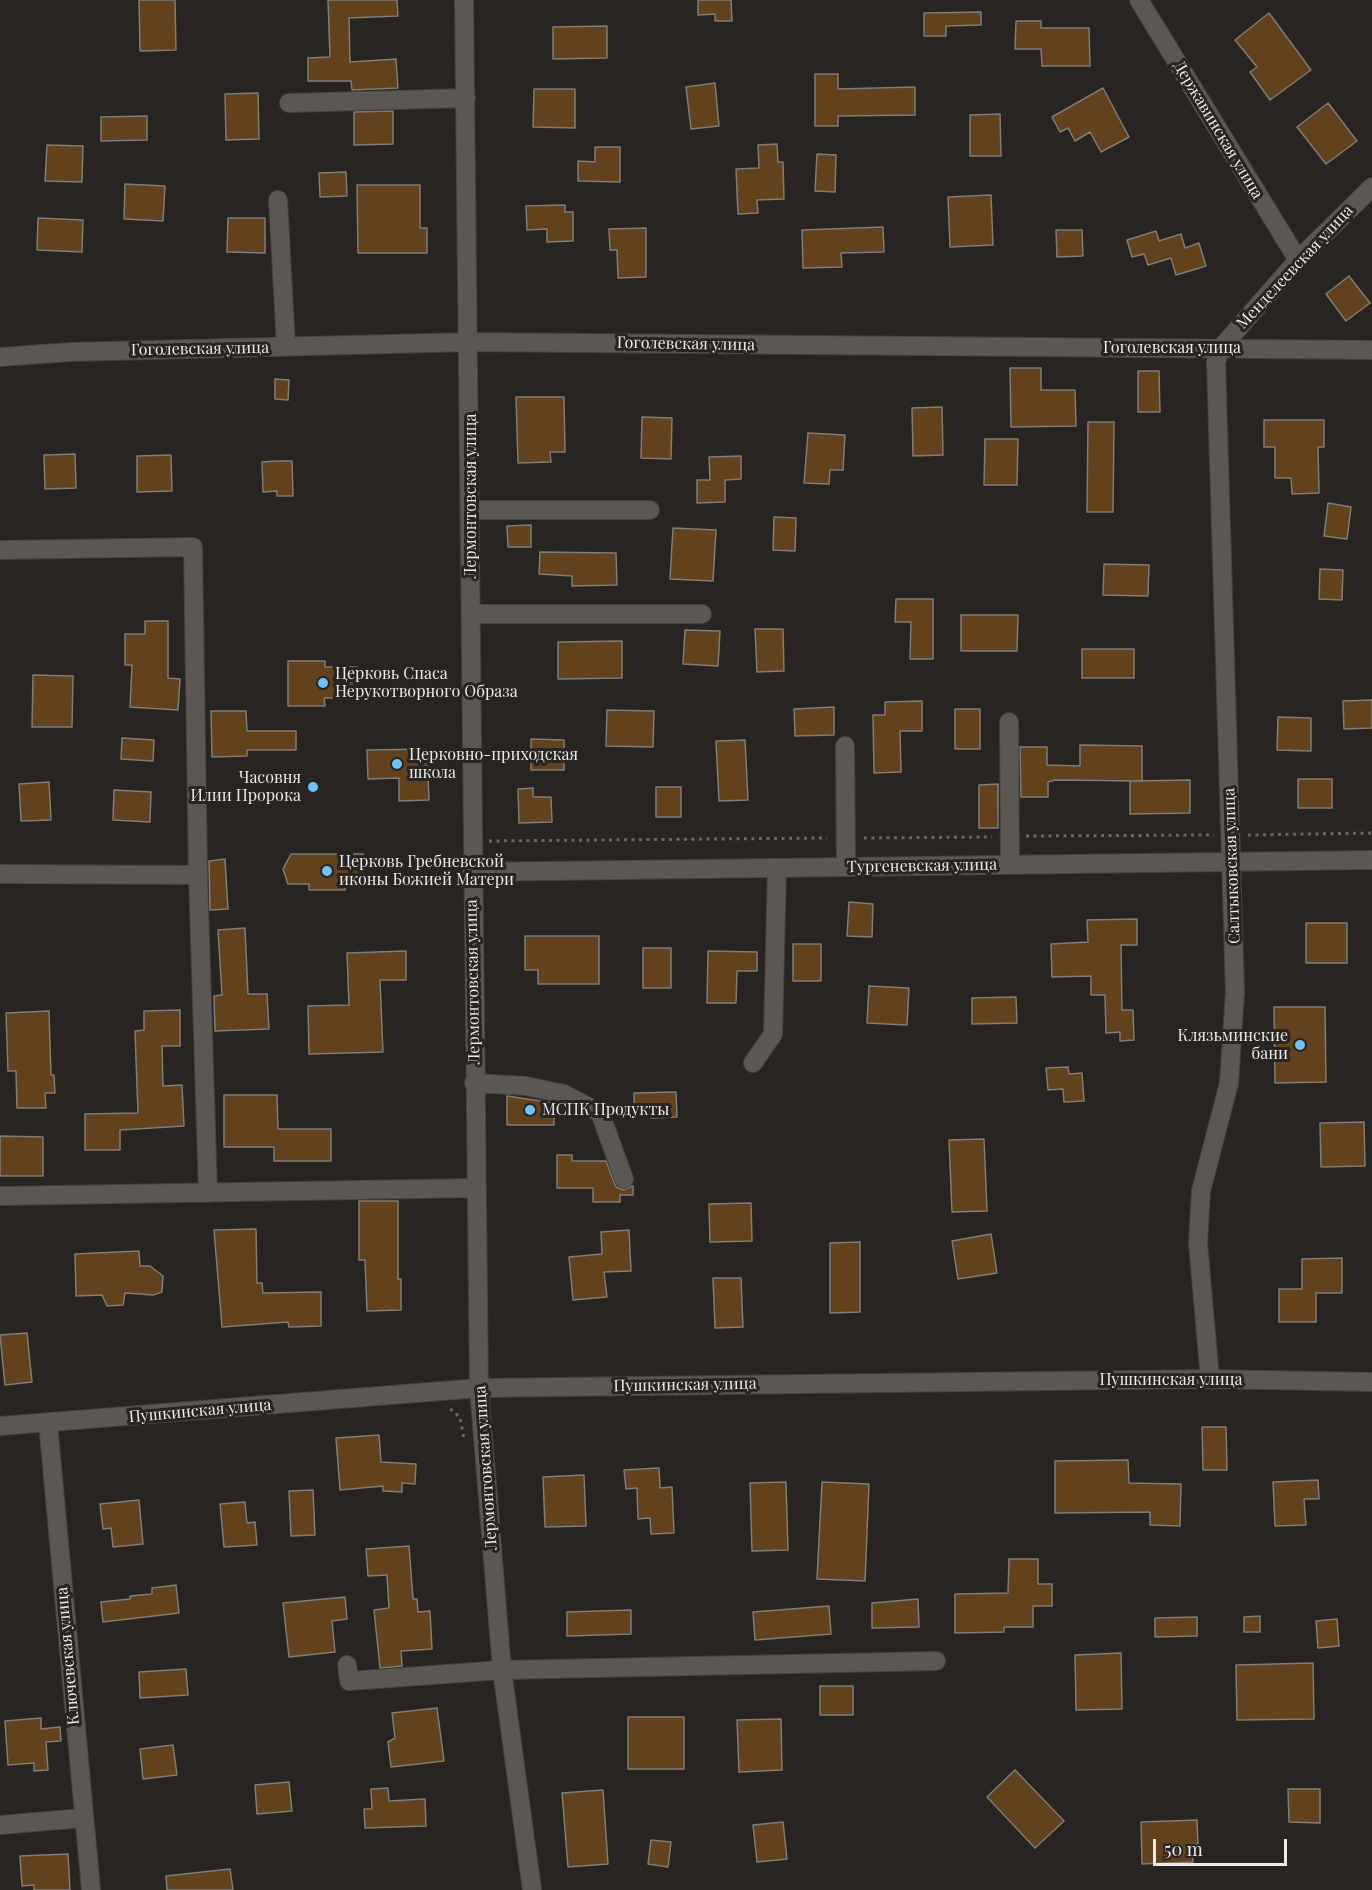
<!DOCTYPE html>
<html>
<head>
<meta charset="utf-8">
<style>
	body { margin:0 }
	#map { position:relative; width:1372px; height:1890px; overflow:hidden; background:#272421; font-family:"Playfair Display",serif }
	canvas { display:block }
	.scale { position:absolute; left:1153px; top:1839px; width:134px; height:27px; box-sizing:border-box; border:3px solid #edebe8; border-top:0; padding-left:8px; font-size:18px; line-height:21px; white-space:nowrap; color:#edebe8; -webkit-text-stroke:4px #272421; paint-order:stroke }
</style>
</head>
<body>
<div id="map">
<canvas width="1372" height="1890"></canvas>
<div class="scale">50 m</div>
</div>
<script>
const ctx = document.querySelector('canvas').getContext('2d');
ctx.lineJoin = 'round';
function fillPath(path, color) {
  ctx.fillStyle = color;
  ctx.fill(path, 'evenodd');
}
function trace(path, color, width, dash) {
  ctx.strokeStyle = color;
  ctx.lineWidth = width;
  ctx.lineCap = dash ? 'butt' : 'round';
  ctx.setLineDash(dash || []);
  ctx.stroke(path);
}
function drawText(font, color, halo, rows, align = 'center') {
  ctx.font = font + ' "Playfair Display",serif';
  ctx.lineWidth = 6;
  ctx.setLineDash([]);
  ctx.textBaseline = 'middle';
  ctx.strokeStyle = halo;
  ctx.fillStyle = color;
  for (const [text, x, y, turn = 0] of rows) {
    ctx.save();
    ctx.translate(x, y);
    ctx.rotate((+turn || 0) * Math.PI / 180);
    ctx.textAlign = isNaN(turn) ? turn : align;
    if (halo) ctx.strokeText(text, 0, 0);
    ctx.fillText(text, 0, 0);
    ctx.restore();
  }
}
const building = new Path2D(`
	M139 0H175L176 50 140 51Z
	M328 0H397L398 16 349 18 350 62 396 59 398 88 352 90 351 81H308V58L330 57Z
	M698 0H731L732 21H715V14L698 15Z
	M981 12V25L946 26V36H924V13Z
	M1269 13 1311 70 1270 100 1250 72 1257 67 1235 40Z
	M1016 21H1041V28H1089L1090 66H1042L1041 49H1015Z
	M607 26V58L553 59V27Z
	M815 74H838V89L915 87V115L838 116V126H815Z
	M715 83 719 126 691 129 686 87Z
	M1103 88 1129 137 1101 152 1090 132 1075 141 1068 128 1060 132 1052 117Z
	M534 89H575V128L533 127Z
	M258 93 259 139 226 140 225 94Z
	M1328 103 1357 141 1326 164 1297 127Z
	M393 111V144L354 145V112Z
	M1000 114 1001 156H970V115Z
	M147 116V140L101 141V117Z
	M777 144 778 162H783L784 199 757 200 758 213 738 214 736 169 759 168 758 145Z
	M47 145 83 146 82 182 45 181Z
	M595 147H620V182L578 181V161L595 162Z
	M817 154 836 155 835 192 815 191Z
	M346 172 347 196 320 197 319 173Z
	M125 184 165 186 163 221 124 219Z
	M357 185H420V228H427V253H358Z
	M991 195 993 245 950 247 948 197Z
	M565 205V212H573V241L547 242V229L527 230 526 206Z
	M38 218 83 220 82 252 37 250Z
	M228 218H265V253L227 252Z
	M883 227 884 252 841 253 842 267 803 268 802 230Z
	M646 228V277L618 278 617 250H610L609 229Z
	M1056 230H1082L1083 256 1057 257Z
	M1156 231 1159 241 1181 234 1185 248 1199 243 1206 266 1176 275 1171 258 1148 265 1144 254 1132 257 1127 240Z
	M1349 276 1370 303 1346 321 1326 294Z
	M1010 368H1041V390H1075L1076 426 1011 427Z
	M1138 371H1159L1160 412H1138Z
	M275 379 289 380 288 400 275 399Z
	M516 397H564L565 452H550L551 462 518 463Z
	M942 407 943 455 913 456 912 408Z
	M642 417 672 418 671 459 641 458Z
	M1264 420H1324V447H1318L1319 493 1292 494 1291 478H1275V447H1264Z
	M1088 422H1114L1113 512H1087Z
	M808 433 845 435 843 470H830L829 484 804 483Z
	M985 439H1018L1017 485H984Z
	M75 454 76 488 45 489 44 455Z
	M171 455 172 491 137 492V456Z
	M741 456V479L725 480V502L697 503V480H710L709 457Z
	M276 461H292L293 496H277V491L263 492 262 462Z
	M1328 503 1351 507 1347 539 1324 536Z
	M774 517 796 518 795 551 773 550Z
	M531 525V547H508L507 526Z
	M673 528 716 530 713 581 670 579Z
	M540 552 616 553 617 585 572 586V576L539 574Z
	M1104 564 1149 565 1148 596 1103 595Z
	M1320 569 1343 570 1342 600 1319 599Z
	M896 599H933V659H910L911 622H895Z
	M961 615H1018L1017 651H961Z
	M145 621H168V678L180 679 178 710 130 707 132 665H125V634H145Z
	M755 629H783L784 671 757 672Z
	M685 630 720 631 718 666 683 664Z
	M622 641V678L558 679V642Z
	M1082 649H1134V678H1082Z
	M288 661H325V667H357V698H324L325 706H288Z
	M33 675 73 676 72 727H32Z
	M1372 700V728L1344 729 1343 701Z
	M922 701V731H900L901 772 874 773 873 715H885V702Z
	M834 707V735L795 736 794 709Z
	M955 709H980V749H955Z
	M607 710 654 711 653 747 606 746Z
	M211 711H246L247 731H296V750H247V756L212 757Z
	M1278 717 1311 718V751L1277 750Z
	M122 738 154 740 153 761 121 759Z
	M531 739 564 740V770H531Z
	M745 740 748 800 719 801 716 741Z
	M1080 745 1142 746V781L1055 780 1048 782V797H1021L1020 747H1047V765L1080 766Z
	M427 749 429 800 399 801V778L368 779 367 750Z
	M1298 779H1332V808H1298Z
	M1190 780V813L1130 814V781Z
	M49 782 51 820 21 821 19 784Z
	M998 784V828H979V785Z
	M656 787H681V817H656Z
	M533 788V797H551L552 822 519 823 518 789Z
	M114 790 151 792 150 822 113 820Z
	M291 854H363V884H345V890H309V884H288L283 869Z
	M225 859 228 909 210 910 209 861Z
	M849 902 873 904 872 937 847 936Z
	M1137 919V945H1121L1122 1010H1133L1134 1040 1120 1041V1032L1106 1033 1105 995H1091V976L1052 977 1051 944 1088 942 1087 920Z
	M1306 923H1347V963H1306Z
	M245 928 248 994H267L269 1029 215 1031 214 996 222 995 218 930Z
	M525 936H599V984H538V970H525Z
	M793 944H821V981H793Z
	M643 948H671V988H643Z
	M406 951V980H380L383 1052 309 1054 308 1006 349 1005 347 953Z
	M708 951 757 952V971H737L736 1003H707Z
	M869 986 909 988 907 1025 867 1023Z
	M1016 997 1017 1023 972 1024V998Z
	M1274 1007H1325L1326 1082 1275 1083Z
	M180 1010V1046H162L163 1086 182 1085 184 1126 120 1130V1150H85V1114L138 1113 135 1031 144 1030V1011Z
	M49 1011 51 1075H54L55 1093H45L46 1108H17L16 1071H8L6 1013Z
	M1068 1067 1069 1074 1082 1073 1084 1101 1064 1102 1063 1089 1048 1090 1046 1068Z
	M676 1092 677 1117 651 1118V1107L634 1108V1093Z
	M224 1095H277L278 1129H331V1161H274V1147H224Z
	M507 1096 554 1103V1125H507Z
	M1364 1122 1365 1166 1321 1167 1320 1123Z
	M0 1136 43 1137V1176H0Z
	M984 1139 987 1211 952 1212 949 1140Z
	M557 1155H572V1161H606L616 1187 623 1190 633 1186V1195H620V1202H593V1188H557Z
	M359 1201H398V1279H401V1310L367 1311 365 1260H359Z
	M751 1203 752 1241 710 1242 709 1204Z
	M256 1229 257 1283H262L263 1293 321 1292V1326L289 1327 288 1322 222 1327 214 1230Z
	M629 1230 631 1271 604 1272 607 1297 573 1300 569 1257 602 1254 601 1232Z
	M991 1234 997 1273 958 1279 952 1241Z
	M860 1242V1312L830 1313V1243Z
	M139 1251 140 1266H150L163 1276 162 1292 153 1295 125 1293 123 1305 107 1306 102 1295 76 1296 75 1254Z
	M1342 1258V1293H1316V1322H1279V1289H1302V1259Z
	M713 1278H741L743 1327 715 1328Z
	M27 1333 32 1382 5 1385 0 1335Z
	M1202 1427H1226L1227 1470H1203Z
	M379 1435 381 1462 416 1464 415 1484 402 1483V1492L383 1491V1486L340 1490 336 1438Z
	M1128 1460 1129 1483 1181 1484 1180 1526 1150 1525V1512L1055 1513V1461Z
	M659 1468 660 1488 672 1487 674 1533 651 1534 650 1518 638 1519 637 1488 626 1489 624 1470Z
	M584 1475 586 1526 545 1527 543 1477Z
	M1318 1480 1319 1499H1304L1306 1525 1275 1526 1273 1482Z
	M786 1482 788 1550 752 1551 750 1483Z
	M822 1482 869 1484 865 1581 817 1579Z
	M313 1490 315 1535 291 1536 289 1491Z
	M139 1500 143 1544 113 1547 111 1528 103 1529 100 1504Z
	M245 1502 247 1523 255 1522 257 1545 224 1547 220 1504Z
	M409 1546 413 1599H417L418 1612 430 1611 432 1649 401 1651 402 1666 380 1668 374 1610 389 1608 387 1575 368 1576 366 1549Z
	M1009 1559H1038V1584H1052V1606H1033V1627H1004V1632L955 1633V1594L1008 1593Z
	M176 1585 179 1613 103 1622 101 1602 130 1599V1596L152 1594V1588Z
	M345 1597 347 1619 332 1621 335 1652 289 1657 283 1603Z
	M918 1599 919 1627 872 1628V1603Z
	M829 1606 831 1634 755 1640 753 1612Z
	M631 1610V1634L567 1636V1612Z
	M1260 1616V1632H1244V1617Z
	M1197 1617V1636L1155 1637V1618Z
	M1337 1619 1339 1646 1318 1648 1316 1621Z
	M1121 1653 1122 1709 1076 1710 1075 1655Z
	M1313 1663 1314 1719 1237 1720 1236 1665Z
	M186 1669 188 1695 140 1698 139 1672Z
	M820 1686H853V1715H820Z
	M437 1708 444 1761 391 1767 388 1742 395 1738 392 1713Z
	M628 1717H684V1769H628Z
	M41 1718V1729L60 1727 61 1741 46 1742 48 1770 34 1771V1763L8 1765 5 1721Z
	M781 1719 782 1770 739 1772 737 1720Z
	M173 1745 177 1775 143 1779 140 1749Z
	M1015 1770 1064 1821 1035 1848 987 1797Z
	M289 1782 292 1811 257 1814 255 1785Z
	M388 1788 389 1801 425 1799 426 1826 365 1828 364 1809H372L371 1789Z
	M1288 1789H1320V1823L1289 1822Z
	M603 1790 608 1864 568 1867 562 1793Z
	M1197 1820 1198 1844 1192 1845 1193 1862 1142 1864 1141 1822Z
	M783 1822 787 1859 757 1862 753 1825Z
	M651 1840 671 1842 668 1867 648 1864Z
	M68 1854 70 1890H34V1885L22 1886 20 1856Z
	M230 1869 233 1890H167L166 1876Z`);
fillPath(building, '#61421c');
trace(building, '#807c78', 1.5);
const minor = new Path2D(`
	M464 0 479 1388 502 1670 532 1890
	M1139 0 1298 260
	M289 103 466 98
	M278 200 286 346
	M0 357 70 352 470 342 1372 350
	M472 510H650
	M0 550 193 547 198 875 208 1193
	M471 614H702
	M1009 722 1010 864
	M845 746 846 867
	M472 872 1372 860
	M0 874 198 875
	M753 1063 773 1034 777 868
	M474 1083 526 1086 564 1094 600 1113 624 1179
	M0 1196 475 1188
	M1210 1379 1198 1243 1201 1191 1229 1083 1235 992 1216 362 1220 349 1298 260 1372 187
	M48 1423 91 1890
	M0 1426 479 1388 1210 1379 1372 1382
	M347 1665 349 1681 502 1670 936 1661
	M0 1825 83 1818`);
trace(minor, '#45423f', 20);
trace(new Path2D(`
	M1248 835 1372 833
	M1026 836 1214 835
	M864 838 992 837
	M489 841 827 838
	M450 1409 460 1417 464 1439`), '#6a6764', 3, [3, 4.5]);
trace(minor, '#5b5753', 18);
for (const [x, y, r, color] of [
	[323,683,6,"#70c2f4"],
	[397,764,6,"#70c2f4"],
	[313,787,6,"#70c2f4"],
	[327,871,6,"#70c2f4"],
	[1300,1045,6,"#70c2f4"],
	[530,1110,6,"#70c2f4"]
]) {
  const dot = new Path2D();
  dot.arc(x, y, r, 0, 2 * Math.PI);
  ctx.fillStyle = color;
  ctx.fill(dot);
  trace(dot, '#272421', 2);
}
drawText('16px', '#edebe8', '#272421', [
	["Державинская улица",1218,130,59],
	["Менделеевская улица",1295,267,-47],
	["Гоголевская улица",686,344,1],
	["Гоголевская улица",1172,348],
	["Гоголевская улица",200,349,-1],
	["Лермонтовская улица",471,496,-90],
	["Тургеневская улица",922,866,-1],
	["Салтыковская улица",1232,866,-92],
	["Лермонтовская улица",473,982,-91],
	["Пушкинская улица",1171,1380],
	["Пушкинская улица",685,1385,-1],
	["Пушкинская улица",200,1411,-5],
	["Лермонтовская улица",486,1468,-94],
	["Ключевская улица",68,1656,-95]
]);
drawText('16px', '#edebe8', '#272421', [
	["Церковь Спаса",335,674],
	["Нерукотворного Образа",335,692],
	["Церковно-приходская",409,755],
	["школа",409,773],
	["Часовня",301,778,"right"],
	["Илии Пророка",301,796,"right"],
	["Церковь Гребневской",339,862],
	["иконы Божией Матери",339,880],
	["Клязьминские",1288,1036,"right"],
	["бани",1288,1054,"right"],
	["МСПК Продукты",542,1110]
], 'left');
</script>
</body>
</html>
